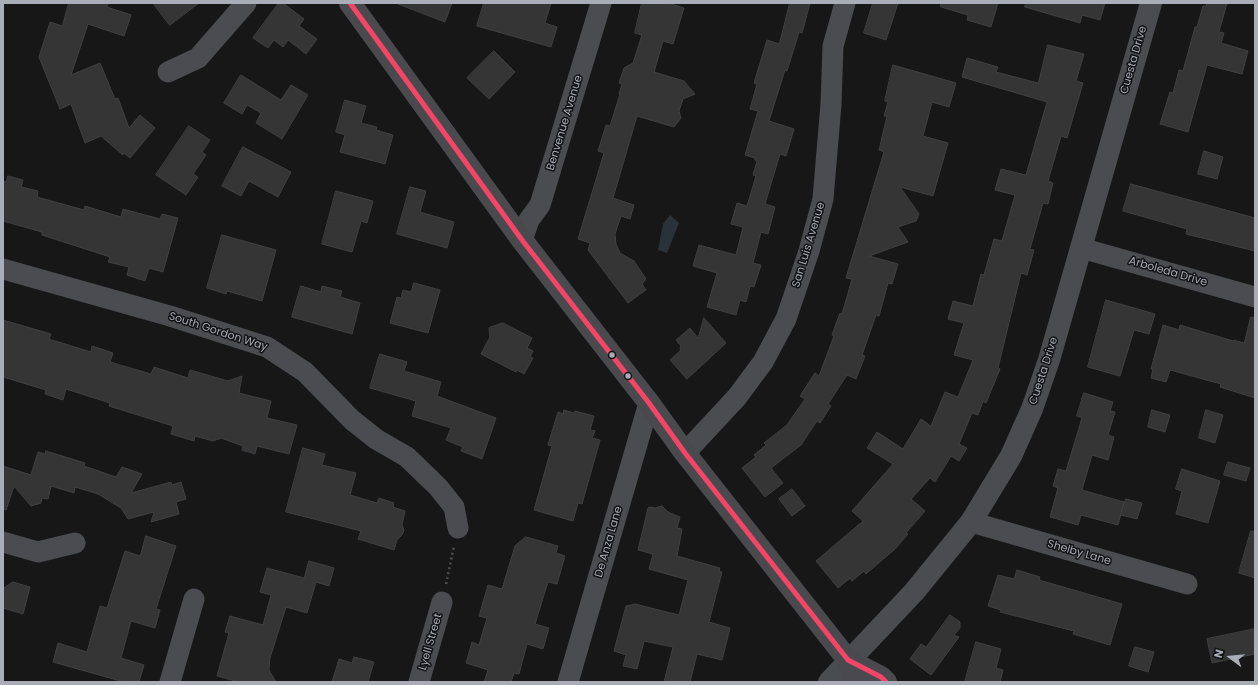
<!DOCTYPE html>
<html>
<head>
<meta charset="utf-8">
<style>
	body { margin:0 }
	#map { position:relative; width:1258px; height:685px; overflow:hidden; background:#171717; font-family:Poppins,sans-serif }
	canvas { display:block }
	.frame { position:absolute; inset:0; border:4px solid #a8adb8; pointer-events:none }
	.north { position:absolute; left:1210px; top:637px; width:40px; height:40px; -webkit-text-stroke:3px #111113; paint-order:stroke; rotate:286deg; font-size:11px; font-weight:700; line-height:16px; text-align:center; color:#a8adb8 }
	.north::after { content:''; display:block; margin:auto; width:14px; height:18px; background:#a8adb8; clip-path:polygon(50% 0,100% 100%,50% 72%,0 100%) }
</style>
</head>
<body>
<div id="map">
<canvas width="1258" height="685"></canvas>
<div class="frame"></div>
<div class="north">N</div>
</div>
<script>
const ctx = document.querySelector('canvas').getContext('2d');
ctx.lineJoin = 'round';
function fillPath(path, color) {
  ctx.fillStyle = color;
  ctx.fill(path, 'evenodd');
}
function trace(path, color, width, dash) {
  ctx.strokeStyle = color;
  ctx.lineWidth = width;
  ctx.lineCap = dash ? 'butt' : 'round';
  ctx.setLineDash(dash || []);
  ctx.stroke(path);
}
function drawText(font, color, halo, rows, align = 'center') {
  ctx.font = font + ' Poppins,sans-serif';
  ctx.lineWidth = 3;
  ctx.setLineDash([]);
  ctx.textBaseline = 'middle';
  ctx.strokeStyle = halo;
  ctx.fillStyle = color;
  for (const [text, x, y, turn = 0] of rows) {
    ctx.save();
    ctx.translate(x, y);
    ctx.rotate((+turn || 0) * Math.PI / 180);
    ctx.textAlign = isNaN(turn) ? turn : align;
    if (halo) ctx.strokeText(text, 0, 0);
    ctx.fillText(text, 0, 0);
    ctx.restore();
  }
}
fillPath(new Path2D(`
	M670 215 679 223 667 253 658 250 663 224Z`), '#2a3239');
const building = new Path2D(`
	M69 3H108L107 7 131 15 124 36 88 24 71 75 100 63 115 99 118 98 129 128 140 115 155 128 130 158 124 153 123 155 101 136 85 143 71 104 60 109 39 57 50 22 62 26Z
	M153 3H199L170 25Z
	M279 3H283L304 19 299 26 317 39 306 54 288 40 283 47 274 40 268 48 253 38Z
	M399 3H452L445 22 398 4Z
	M484 3H551L545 23 557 27 551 47 477 26Z
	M642 3H668L684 8 673 44 663 41 654 72 684 81 695 94 683 99 679 111 681 118 674 127 637 116 613 198 634 205 630 219 621 216 615 234 616 244 620 253 634 261 646 279 642 284 646 290 628 303 588 250 590 243 578 239 604 153 598 151 606 125 610 126 620 94H619L622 84 619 83 624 68 633 63 642 35 635 33Z
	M790 3H810L802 33 799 32 787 71 785 70 769 121 794 129 786 156 780 154 765 204 775 207 768 234 761 232 753 263 761 265 754 287 750 286 746 302 740 300 736 315 707 307 717 273 693 266 699 245 736 255 743 227 731 224 737 203 747 206 756 176 753 175 757 161 755 160V158L745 155 758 111 750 109 757 84 754 83 767 40 779 44Z
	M873 3H898L886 40 864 33Z
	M941 3H998L991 27 967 20 968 15 941 7Z
	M1026 3H1105L1100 20 1082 15 1080 23 1025 7Z
	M1207 3H1227L1219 32 1224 33 1221 43 1248 51 1242 74 1207 65 1188 132 1160 124 1170 92 1173 93 1179 70 1183 71 1195 27H1197L1203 6H1206Z
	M1048 45 1084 54 1076 81 1083 83 1067 138 1061 136 1048 181 1053 183 1048 204 1043 203 1030 249 1034 250 1027 275 1021 273 998 368 1000 369 986 403 983 401 978 415 972 413 959 444 967 448 959 461 951 456 935 482 930 478 911 499 925 511 906 533 908 534 895 549 866 574 864 571 852 581 850 578 838 588 816 561 863 521 852 511 893 464 867 448 877 432 903 449 921 419 931 426 945 392 958 397 973 360 954 355 964 323 948 319 953 301 973 306 981 274 984 275 994 239 1002 241 1015 195 995 190 1001 169 1026 175 1047 102 962 77 967 58 998 67 996 72 1038 83Z
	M494 51 515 72 489 99 467 78Z
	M893 65 956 83 949 107 932 102 923 136 948 143 933 196 900 187 919 214 916 221 898 227 908 242 869 256 898 264 892 284 888 283 879 316 876 315 862 355 865 356 856 379 847 375 828 404 831 406 820 423 817 421 801 445 771 468 783 483 765 497 742 468 756 457 754 455 766 445 764 443 787 425 805 399 800 396 815 373 819 376 834 336 832 335 840 313 842 314 852 279 846 278 884 152 879 150 887 116H884L888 102 885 101Z
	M241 75 281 100 291 85 308 95 282 139 256 123 261 113 247 105 242 114 224 103Z
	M345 100 366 106 361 123 377 127 376 130 393 135 385 164 340 152 345 135 336 132Z
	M189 126 210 140 202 152 206 155 193 174 198 177 186 195 156 175Z
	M243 147 291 172 278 197 249 181 241 196 222 186Z
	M1204 151 1223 157 1217 179 1198 174Z
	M8 176 23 180 21 187 38 191 37 197 84 210 85 206 121 217 123 209 160 219 162 214 178 218 163 272 149 268 145 281 127 275 129 267 108 262 110 257 42 235V232L3 221V181L6 182Z
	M1131 184 1255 218V251L1186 234 1187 229 1123 211Z
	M410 187 426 191 420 212 454 222 447 248 397 234Z
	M336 191 373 201 367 223 361 221 352 252 322 244Z
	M222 235 276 250 262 301 227 291 226 294 207 288Z
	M414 283 440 290 428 333 390 323 397 297 401 298 403 290 411 292Z
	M301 286 321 292 322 286 342 291 340 297 360 303 352 334 292 317Z
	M1106 300 1155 314 1149 334 1134 330 1120 376 1088 367Z
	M1251 317 1255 318V398L1220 387 1221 384 1170 370 1166 382 1151 378 1153 369H1151L1163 325 1179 330 1180 325 1233 341 1234 340 1244 343Z
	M704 318 726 343 687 379 670 360 681 350 680 348 681 346 676 340 690 328 698 338Z
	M3 320 51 334 49 339 91 352 92 346 113 353 110 362 151 374 154 367 188 378 190 370 228 381 242 376 239 393 271 401 267 418 297 425 289 454 257 446 255 454 242 450 243 446 221 438 213 441 195 436 194 441 171 434 173 426 109 406 110 403 66 389 63 400 45 394 46 390 3 377Z
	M503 323 532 338 527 348 533 351 530 357 533 358 524 374 517 370 516 372 481 354 490 337 489 328Z
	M380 354 407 362 404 371 441 382 437 396 496 418 482 459 461 451 463 447 446 440 451 428 412 416 416 401 370 388Z
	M1084 393 1113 402 1110 411 1115 412 1108 435 1114 437 1108 460 1092 455 1082 490 1124 502 1118 525 1081 515 1078 525 1050 517 1058 488 1053 486 1058 469 1066 471 1082 418 1077 416Z
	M564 410 574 413 575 411 594 416 590 430 595 431 592 438 600 440 582 504 578 503 573 521 534 510 552 446 548 445 558 412 563 414Z
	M1152 410 1170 415 1165 432 1148 427Z
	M1206 410 1223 415 1215 443 1199 438Z
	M303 448 325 454 322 465 356 473 350 495 377 503 379 498 394 503 393 507 405 511 402 525 404 530 402 535 397 540 394 550 358 539 361 531 286 512Z
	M46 451 85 463 84 466 116 477 122 467 142 474 131 493 171 482 172 485 181 482 186 499 176 502 179 514 151 522 154 512 128 519 121 508 98 494 75 487 74 493 51 486 48 499 42 498 41 503 31 506 14 486 6 510 3 509V466L31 475 38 452 45 454Z
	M1228 462 1250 468 1246 481 1224 475Z
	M1182 469 1220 481 1208 523 1176 514 1182 491 1176 489Z
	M792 489 805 506 792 516 779 499Z
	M1126 499 1142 503 1137 519 1121 515Z
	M662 506 668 512 680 517 677 528 682 529 677 556 720 568 719 571 722 572 709 622 730 628 722 660 697 654 690 682H664L673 647 644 641 637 669 623 666 626 655 614 651 626 606 635 604 679 615 688 580 649 569 653 554 638 550 648 508 649 507 655 508Z
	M1251 531 1255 532V578L1239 573Z
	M146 536 176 546 156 609 160 610 155 628 131 621 121 658 144 665 139 682H124L53 662 58 643 87 652 100 606 107 608 125 551 140 556Z
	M526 537 558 546 556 553 565 556 557 584 548 582 535 624 549 628 543 649 527 644 519 674 514 673 511 682H484L488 670 466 663 472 642 479 645 487 618 479 616 488 585 502 589 515 546Z
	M309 561 334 568 329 586 316 582 307 613 286 607 270 658 269 670 276 682H239L217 676 229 633 225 632 230 616 263 625 271 595 260 592 267 568 304 578Z
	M1017 570 1040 577 1039 580 1122 604 1110 645 1073 634 1074 631 1000 612 1001 610 988 606 998 575 1014 579Z
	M13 582 30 587 23 614 3 608V589Z
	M950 615 960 622V628L954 635 959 637 931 675 910 659 921 644 926 647Z
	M1255 629V654L1212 663 1207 639Z
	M976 642 1001 649 996 668 1003 670 1000 682H965Z
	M1135 647 1154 652 1148 672 1129 666Z
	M354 657 374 662 368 682H332L339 659 352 663Z`);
fillPath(building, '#353536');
trace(building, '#3f4043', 1);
trace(new Path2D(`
	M446 584 454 546`), '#4d4e52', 2.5, [2, 3]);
trace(new Path2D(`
	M168 72 198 58 246 3
	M522 240 529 220 540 205 601 3
	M1081 248 1255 297
	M3 269 170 316 267 347 305 372 352 420 376 439 407 457 438 487 454 507 458 528
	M685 453 737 397 763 362 786 319 809 251 823 199 831 104 833 46 845 3
	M971 522 1187 584
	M3 542 38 552 75 543
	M170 682 194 599
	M419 682 442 602
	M568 682 649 403`), '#4b4c50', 21);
trace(new Path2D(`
	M829 682 914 592 971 522 1011 456 1032 409 1049 360 1151 3`), '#4b4c50', 22);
trace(new Path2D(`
	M350 3 522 240 649 403 685 453 848 660 857 682
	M848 660 881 677 886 682`), '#4a4a4e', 22);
trace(new Path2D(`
	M350 3 522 240 649 403 685 453 848 660 881 677 886 682`), '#f34667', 5);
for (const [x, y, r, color] of [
	[612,355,3.5,"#a8adb8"],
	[628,376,3.5,"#a8adb8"]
]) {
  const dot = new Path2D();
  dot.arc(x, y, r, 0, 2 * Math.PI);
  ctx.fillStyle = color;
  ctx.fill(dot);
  trace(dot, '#111113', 1.5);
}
drawText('11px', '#a8adb8', '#111113', [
	["Cuesta Drive",1134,60,-74],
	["Benvenue Avenue",565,123,-73],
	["San Luis Avenue",809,245,-73],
	["Arboleda Drive",1168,272,16],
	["South Gordon Way",218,332,18],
	["Cuesta Drive",1044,371,-72],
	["De Anza Lane",609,542,-74],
	["Shelby Lane",1079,553,16],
	["Lyell Street",431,642,-74]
]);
</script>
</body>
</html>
